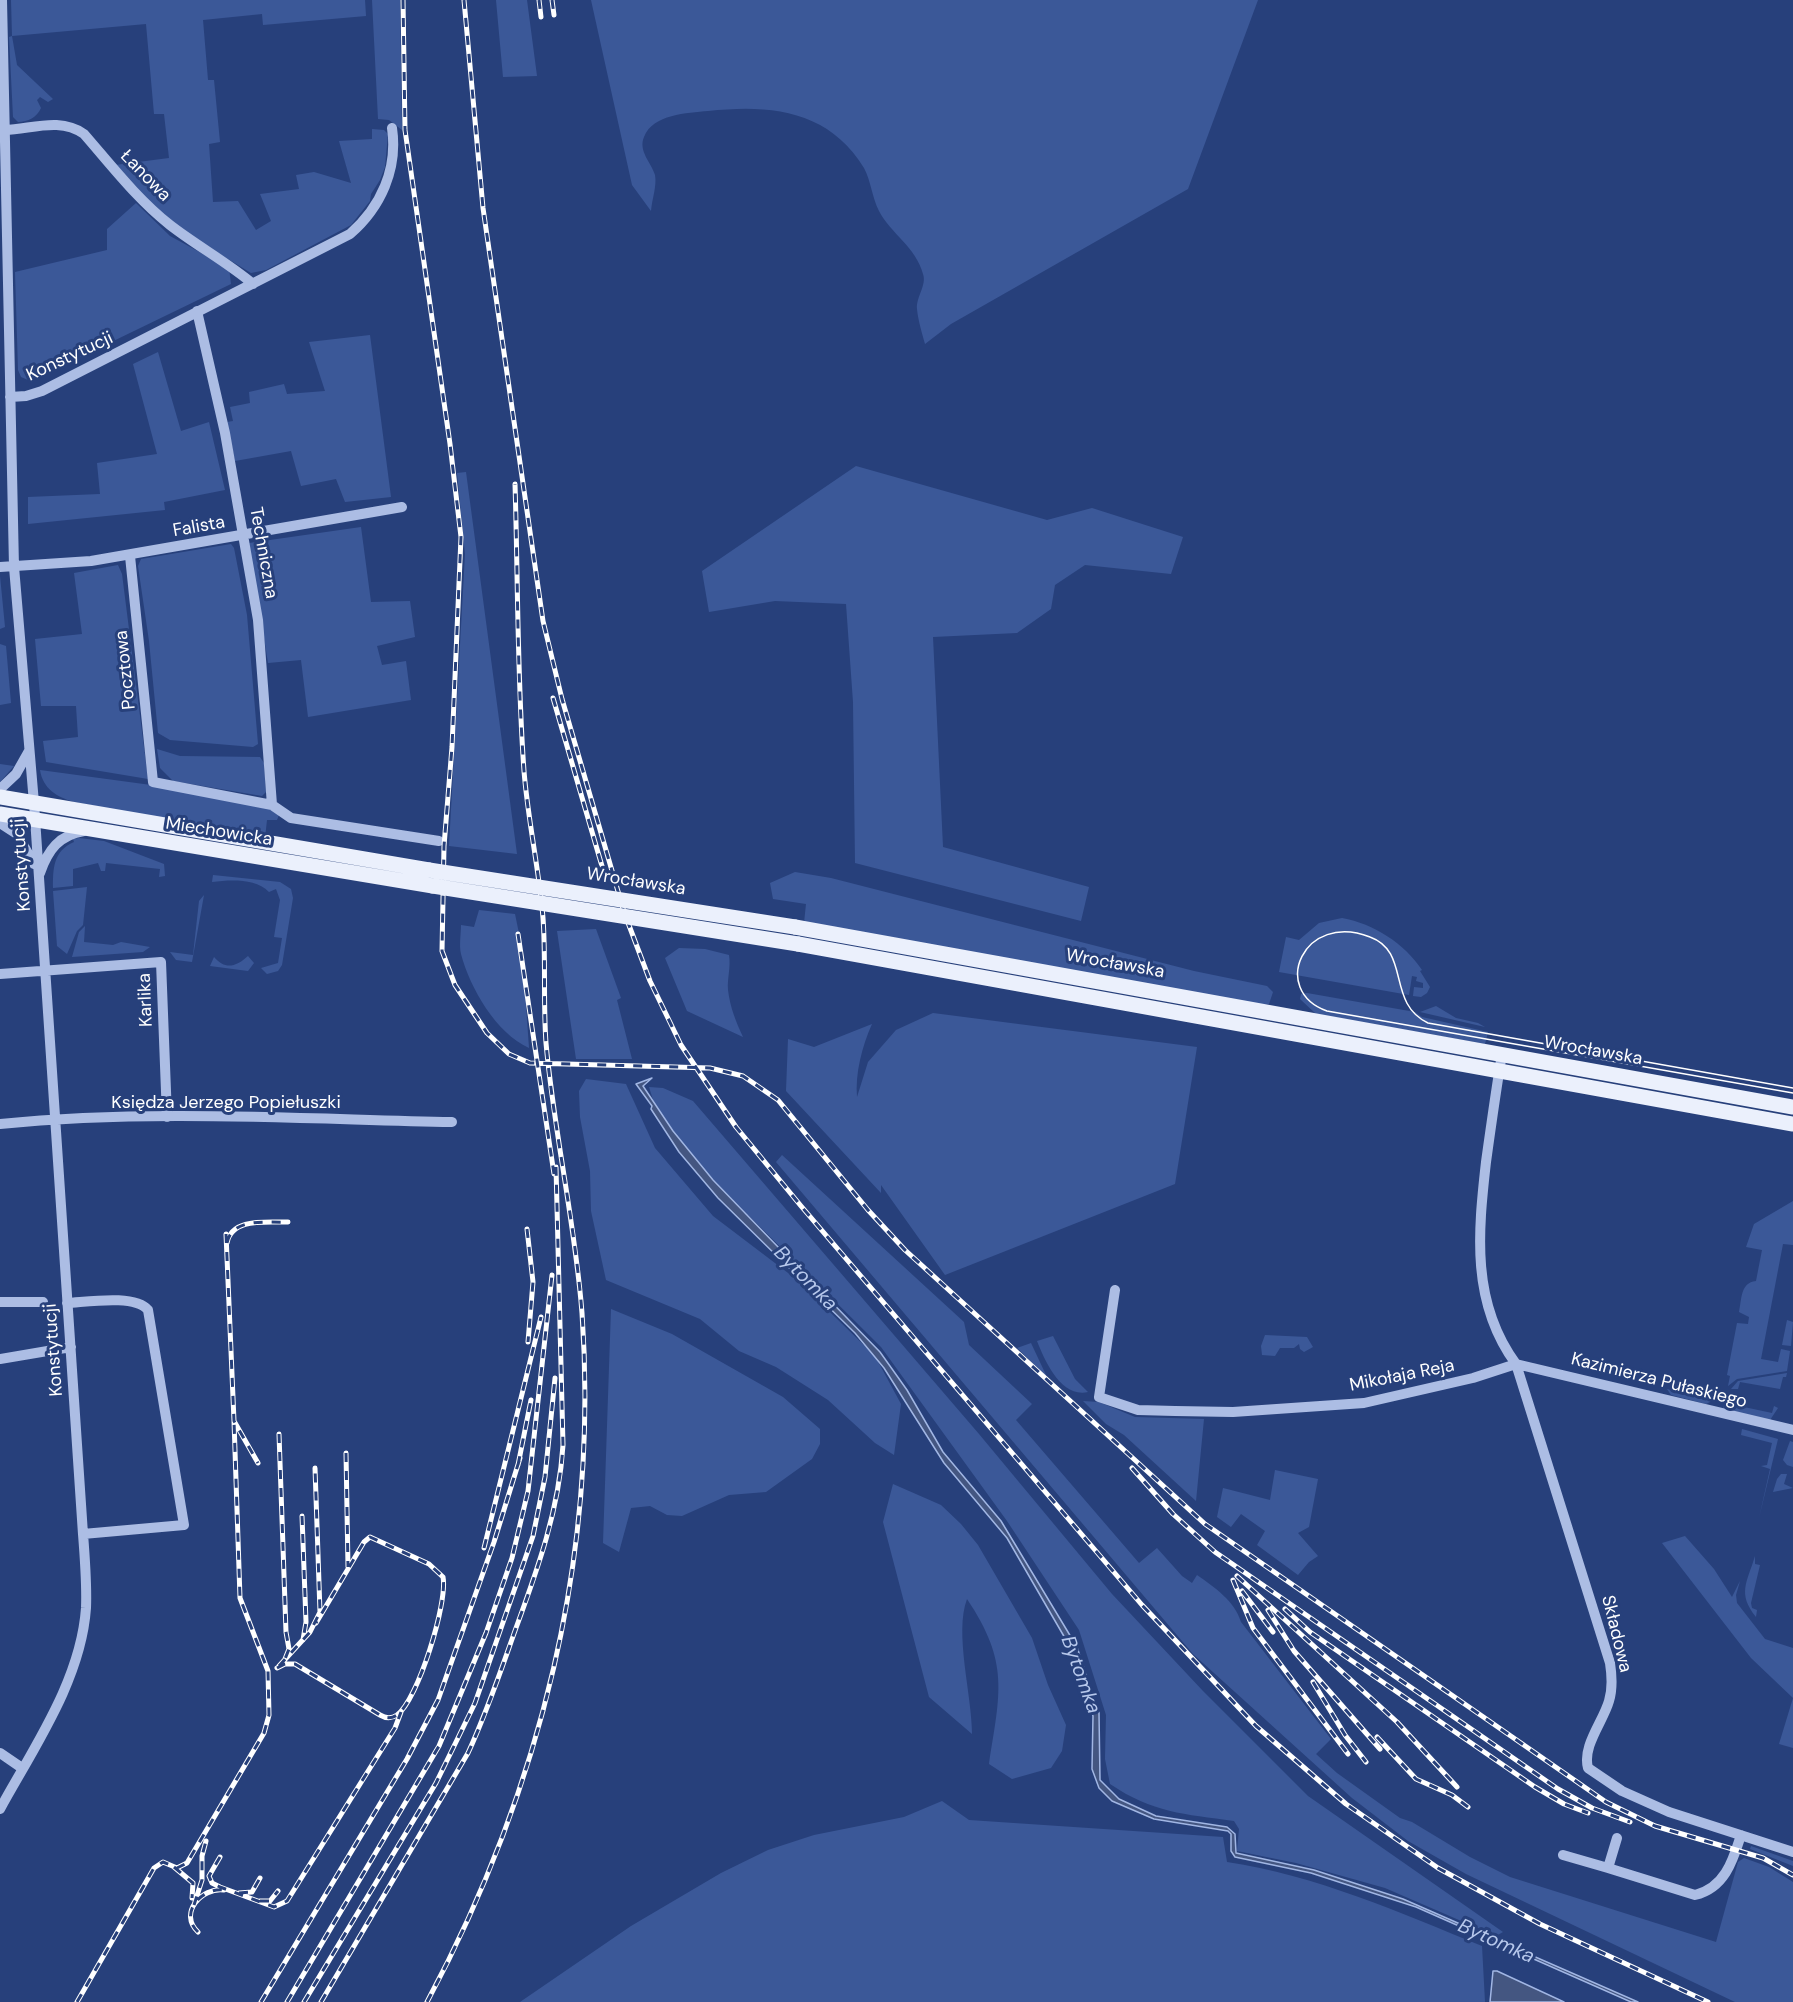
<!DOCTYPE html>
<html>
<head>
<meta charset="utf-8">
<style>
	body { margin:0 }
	canvas { display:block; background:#27407b }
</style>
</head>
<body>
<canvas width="1793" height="2002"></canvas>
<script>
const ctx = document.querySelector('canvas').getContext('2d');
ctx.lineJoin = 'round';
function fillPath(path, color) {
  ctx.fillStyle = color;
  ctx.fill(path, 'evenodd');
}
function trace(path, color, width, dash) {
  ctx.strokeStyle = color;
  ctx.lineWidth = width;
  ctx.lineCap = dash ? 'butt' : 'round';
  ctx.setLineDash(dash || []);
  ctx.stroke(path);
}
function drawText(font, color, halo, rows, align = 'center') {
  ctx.font = font + ' "DM Sans",sans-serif';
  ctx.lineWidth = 6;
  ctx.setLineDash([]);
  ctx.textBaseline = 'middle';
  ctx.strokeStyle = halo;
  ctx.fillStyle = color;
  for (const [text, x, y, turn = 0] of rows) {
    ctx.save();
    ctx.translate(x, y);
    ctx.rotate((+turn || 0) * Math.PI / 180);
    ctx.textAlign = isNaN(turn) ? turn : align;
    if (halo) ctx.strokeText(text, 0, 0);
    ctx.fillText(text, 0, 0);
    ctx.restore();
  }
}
fillPath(new Path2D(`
	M11 0H365L366 16 263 25 262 14 203 20 208 80H214L220 142 209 144 213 202 238 201 256 230 271 221 260 194 299 189 296 175 314 172 351 183 339 141 372 139V129L384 130 388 134 385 167 380 180 371 194 370 201 351 225 266 270 251 273 190 236 145 198 115 165 169 158 164 114H154L146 24 12 36 17 65 53 99 48 102 40 97 37 100 41 108C37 117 28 122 18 122L13 117 9 37 12 36Z
	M372 0H400L402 130 389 120 378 119Z
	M496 0H527L537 76 503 77Z
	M591 0H1258L1188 189 951 324 925 344C922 333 918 320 917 309 916 297 927 285 923 274 916 247 891 234 879 211 872 197 871 181 864 168 829 110 770 104 708 111 687 113 653 114 644 137 638 151 651 162 655 175 657 186 652 199 651 211L632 185Z
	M136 203 170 236 229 268 231 284 37 378 28 380 21 377 18 370 15 272 107 250V229Z
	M370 335 391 497 345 502 336 479 301 486 291 451 235 461 227 422 233 421 230 407 250 403 249 392 284 384 287 394 325 391 309 342Z
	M158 352 181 431 209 422 225 490 164 502 165 510 28 524V497L100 494 97 463 157 454 133 364Z
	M856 466 1047 520 1092 508 1183 537 1171 574 1085 565 1055 585 1051 609 1017 633 933 637 943 847 1089 887 1081 921 855 863 853 702 846 604 775 601 709 612 702 571Z
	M466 472 517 854 449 846 465 554 457 473Z
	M361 527 371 602 410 601 415 637 377 646 382 665 406 661 411 700 308 717 301 660 268 663 249 543Z
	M231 544 234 548 247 615 258 744 253 747 170 740 158 733 149 641 138 566 141 559Z
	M118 565 122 574 148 779 46 762 43 741 78 737 76 706H41L35 639 82 634 74 573Z
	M0 576 5 627 0 629Z
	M0 644 6 646 11 703 0 705Z
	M157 749 180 756 260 757 264 763 266 792 262 796 173 781 160 768Z
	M0 764 14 766 0 782Z
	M40 770 151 785 261 804 279 815 277 820H267L265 838 74 802C57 797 43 789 40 770Z
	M79 838 104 841 164 864 165 876 159 877 160 869 106 863 105 871H101L98 863 73 869V886L53 888C53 869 53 851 74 842L73 839Z
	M795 872 831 878 1194 971 1267 986 1273 992 1269 1004 1262 1005 804 923 806 904 773 899 770 883Z
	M213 875 280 882 291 889 293 898 282 965 278 971 267 974 261 968 278 963 282 938 274 937 280 900 276 889 269 892C255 878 230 880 212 882Z
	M87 887 83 925 77 931 67 954 57 946 53 891Z
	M204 895 192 962 176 960 170 952 193 955 199 901Z
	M479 910 515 914 522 948 529 1048C496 1033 470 988 461 954 459 945 461 934 461 925L474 927Z
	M1342 918C1374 924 1404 943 1422 970L1420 971 1430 987 1427 993 1421 997 1413 996 1414 987 1423 988V983L1416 981 1417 977 1412 976 1409 995 1279 972 1286 937 1299 940 1319 923Z
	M85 926 84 942 113 945 121 942 150 947 143 952 72 957 79 932Z
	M596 929 621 998 617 1000 632 1059H576L557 931Z
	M679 948 705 949 729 955C731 967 727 979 728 990 730 1007 736 1022 743 1037L687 1011 665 958Z
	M248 956 254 963 248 971 210 966 214 957C225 970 236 967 248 956Z
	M1307 993 1415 1012 1422 1017 1488 1032 1485 1044 1316 1014 1300 999 1301 994Z
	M1436 1006 1456 1018 1478 1023 1485 1027 1420 1012Z
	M933 1013 1197 1047 1175 1184 945 1275 881 1185V1193L786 1091 788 1039 814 1047 872 1024C862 1046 855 1074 857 1097L868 1062 896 1030Z
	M586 1079 626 1084 655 1148 713 1216 796 1279 875 1356 901 1404 894 1455 875 1443 828 1400 776 1367 739 1351 700 1319 606 1280 591 1211 590 1171 580 1117 579 1091Z
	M649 1087 663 1088 693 1101 979 1434 1112 1594 1203 1691 1308 1796 1503 1932 1496 1936 1385 1888 1296 1863 1237 1851 1239 1829 1234 1821C1184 1814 1153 1813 1110 1784L1105 1759 1106 1715 1079 1630 1007 1521 881 1347 713 1180 673 1131 654 1103Z
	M782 1155 964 1322 969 1345 1032 1404 1016 1420 1139 1563 1157 1548 1182 1576 1192 1583 1197 1575C1214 1587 1235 1601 1241 1622L1331 1739 1316 1754 1337 1773 1400 1818 1412 1822 1470 1857 1510 1877 1716 1942 1738 1862 1744 1858 1769 1867 1793 1882V2002H1735L1466 1874 1408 1841 1352 1798 1193 1654 776 1162Z
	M1793 1201V1245L1783 1244 1761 1359 1778 1362 1781 1349 1790 1351 1787 1371 1737 1379 1728 1386 1730 1376 1727 1375 1737 1323 1748 1324 1749 1317 1739 1312C1742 1299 1740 1283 1756 1281L1762 1250 1746 1247 1754 1224Z
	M611 1309 672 1334 783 1397 820 1429V1444L812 1459 766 1492 729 1495 682 1516 667 1515 650 1506 631 1508 619 1552 603 1543Z
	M1787 1320 1793 1322 1791 1346 1782 1345Z
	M1265 1335 1307 1337 1313 1347 1304 1352 1300 1349 1299 1344 1294 1348H1280L1275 1356 1262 1355 1261 1346Z
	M1053 1336 1075 1379 1088 1392C1061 1398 1045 1361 1037 1341Z
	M1031 1343 1046 1375H1045L1017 1348Z
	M1787 1373 1786 1377H1783L1780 1389 1740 1382 1738 1389H1731L1738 1381Z
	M1667 1389 1714 1400 1706 1404 1671 1395Z
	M1729 1396 1730 1404 1772 1413 1774 1406 1778 1408 1770 1420 1724 1410 1722 1400Z
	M1083 1401 1099 1402 1135 1417 1204 1419 1196 1501 1124 1435 1106 1424Z
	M1742 1429 1778 1439 1759 1518 1770 1469 1761 1466 1767 1465 1772 1443 1741 1435Z
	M1790 1441 1793 1442V1467L1787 1465 1783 1460Z
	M1275 1470 1318 1479 1309 1527 1298 1533 1318 1556 1309 1562 1298 1575 1257 1545 1265 1531 1241 1514 1231 1527 1217 1517 1223 1488 1270 1500Z
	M1781 1474H1787L1784 1484 1793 1488 1773 1492 1777 1479Z
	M893 1484 941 1505 961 1524 978 1545 1032 1638 1048 1685 1066 1725 1062 1751 1051 1768 1012 1779 989 1764C1000 1693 1010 1663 967 1599 954 1633 972 1695 972 1734L929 1697 883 1522Z
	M1685 1536 1714 1569 1732 1597 1740 1581 1736 1595 1737 1603 1765 1639 1793 1648V1748L1779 1744 1793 1698 1751 1658 1662 1543Z
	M1755 1556V1564L1760 1565 1751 1603 1752 1608 1757 1610 1756 1617C1737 1593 1747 1583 1755 1556Z
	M942 1801 969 1820 1223 1837 1227 1862C1315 1875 1401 1913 1482 1946L1485 2002H520L631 1926 721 1873 768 1850 814 1835 904 1817Z
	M1751 1846 1793 1861V1866L1750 1849Z`), '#3b5898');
const water = new Path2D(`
	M652 1078 643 1086 673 1131 713 1180 880 1352 907 1390 943 1452 1001 1521 1077 1647 1099 1713 1100 1780 1119 1799 1156 1816 1227 1827 1235 1834 1236 1853 1314 1870 1403 1899 1638 2002H1631L1416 1907 1311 1873 1235 1857 1231 1851V1834L1228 1831 1154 1819 1112 1801 1099 1788 1092 1769 1093 1716 1069 1645 1007 1538 944 1463 884 1368 855 1333 718 1198 679 1152 651 1109 652 1106 636 1084Z
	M1493 1971H1497L1564 2002H1490Z`);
fillPath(water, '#445681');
trace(water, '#a1b6e4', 1.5);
trace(new Path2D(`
	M5 130C32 129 60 117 84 134 111 165 137 199 170 225 197 246 227 262 253 284
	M197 311 225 433 258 620 272 805
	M10 397 26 396 42 391 350 234C381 207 398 169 392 128
	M130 556 153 782 272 805 291 818 439 841
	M0 567 91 561 402 507
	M0 789 16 774 29 751
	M0 823 17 834 34 864
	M40 873C48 850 59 835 84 831
	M0 974 161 962 167 1117
	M1502 1054C1496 1090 1491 1126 1486 1162 1478 1233 1471 1303 1516 1364L1610 1663C1612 1676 1613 1688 1609 1701 1603 1722 1582 1746 1588 1768L1622 1791 1669 1812 1793 1852
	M0 1124C149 1109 302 1119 452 1122
	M1115 1290 1099 1397 1138 1410 1175 1411 1233 1412 1364 1403 1473 1378 1516 1364
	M0 1302H43
	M67 1303C87 1302 135 1294 148 1310L184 1525 83 1534
	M0 1359 71 1347
	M1516 1364 1793 1430
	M0 1753 22 1768
	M0 1809C34 1747 81 1680 86 1608 87 1584 85 1559 83 1534L34 803 14 567 2 0
	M1617 1838 1608 1868 1695 1895C1725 1888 1733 1860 1741 1835
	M1563 1855 1608 1868`), '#acbde4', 10);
trace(new Path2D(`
	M0 797 429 870
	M0 814 433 886
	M795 927 1793 1107
	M798 944 1793 1124`), '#ebf0fc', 15);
trace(new Path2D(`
	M1793 1088 1428 1023C1386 1003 1411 952 1370 937 1304 911 1269 990 1327 1011L1793 1093`), '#fff', 1.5);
const rail = new Path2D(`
	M403 0 405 130 450 444 461 537 452 747 444 846 442 951 455 985 487 1033 509 1054 530 1063 710 1068 743 1076 778 1100 868 1210 905 1250 1205 1524 1606 1802 1655 1826 1763 1858 1793 1875
	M464 0 483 208 543 621 562 699 624 912 650 981 681 1045 736 1127 801 1206 1142 1605 1256 1726 1346 1804 1438 1868 1540 1924 1708 2002
	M539 0 541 17
	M552 0 554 15
	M553 698 604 873
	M518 934 554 1174
	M527 1229 533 1282 528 1342
	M226 1234 234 1421 258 1463
	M227 1243C232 1217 267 1223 288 1222
	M279 1434 286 1632 289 1649 285 1659
	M346 1453 348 1567
	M518 1465 531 1400
	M1132 1468 1173 1514 1215 1552 1558 1789 1592 1808 1630 1822
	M302 1516 306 1622 303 1640
	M484 1548 541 1317
	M1237 1576 1397 1722 1457 1787
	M1233 1580 1253 1628 1348 1754
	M1242 1591 1273 1632
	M1285 1609 1310 1632 1535 1787 1564 1804 1588 1813
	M1268 1610 1294 1651 1380 1749
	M279 1666 310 1632 320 1612 315 1468
	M277 1668 285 1664H295L380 1715C385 1718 391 1719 397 1715 418 1700 448 1602 443 1577L429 1564 370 1537 364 1542 316 1623
	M1313 1682 1345 1735 1366 1762
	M1377 1737 1416 1779 1452 1795 1468 1807
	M220 1857 209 1876 212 1883 220 1887 274 1907 287 1901 395 1728 401 1712
	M174 1867 193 1883 192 1898
	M239 1893 252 1892 260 1878
	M260 1901H270L278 1891
	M194 1905 202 1880V1856L206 1841
	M198 1932C178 1913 202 1887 224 1890
	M77 2002 154 1868 163 1862 177 1868 187 1863 264 1733 269 1715 268 1671 240 1598 234 1421
	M261 2002 407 1759 438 1700 494 1542 520 1458
	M287 2002 439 1746 486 1633 512 1558 528 1491 552 1275
	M304 2002 436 1783 475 1703 533 1536 545 1477 555 1378
	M321 2002 468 1753C487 1712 501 1670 516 1628 538 1568 559 1510 563 1445L556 1167
	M427 2002C541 1789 599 1554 582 1313 575 1222 554 1133 546 1043 543 1001 546 960 543 918 539 869 528 821 524 771 517 676 518 579 515 484`);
trace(rail, '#fff', 5);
trace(rail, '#27407b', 3, [9]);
trace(new Path2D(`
	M429 870 795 927
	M433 886 798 944`), '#ebf0fc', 15);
drawText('18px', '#fff', '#27407b', [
	["Łanowa",145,176,46],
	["Konstytucji",70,357,-25],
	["Falista",199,527,-10],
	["Techniczna",263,553,80],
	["Pocztowa",126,670,-96],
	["Miechowicka",219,832,9],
	["Konstytucji",22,865,-94],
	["Wrocławska",636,882,9],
	["Wrocławska",1115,964,10],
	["Karlika",146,1000,-92],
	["Wrocławska",1593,1051,10],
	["Księdza Jerzego Popiełuszki",226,1103],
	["Konstytucji",54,1350,-94],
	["Mikołaja Reja",1402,1376,-11],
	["Kazimierza Pułaskiego",1659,1381,14],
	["Składowa",1616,1634,76]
]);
drawText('italic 20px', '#b7c8ec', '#27407b', [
	["Bytomka",805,1279,46],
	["Bytomka",1080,1675,70],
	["Bytomka",1496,1942,24]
]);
</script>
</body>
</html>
